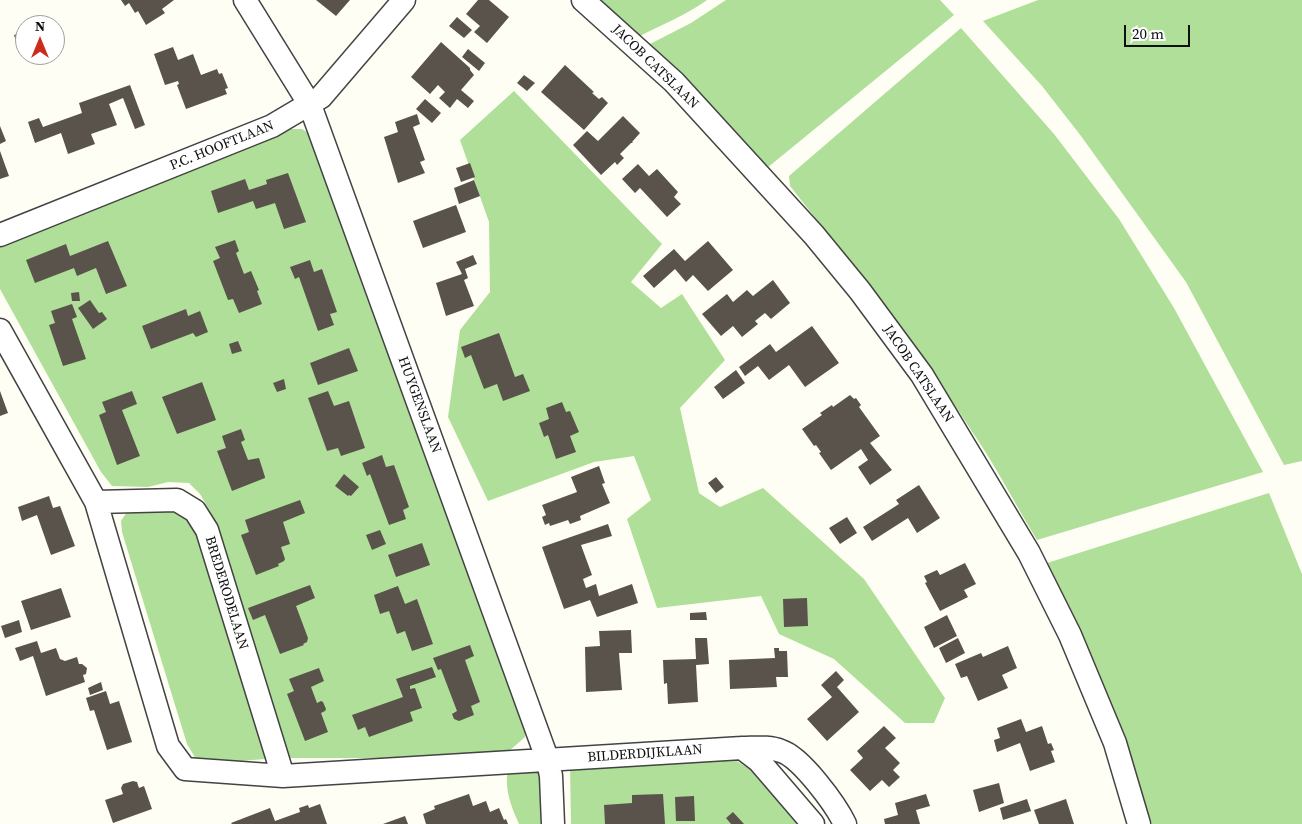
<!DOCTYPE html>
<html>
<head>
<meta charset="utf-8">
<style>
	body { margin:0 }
	#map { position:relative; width:1302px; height:824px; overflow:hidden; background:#fffef4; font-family:"Source Serif 4",serif }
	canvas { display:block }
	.north { position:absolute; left:15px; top:15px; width:50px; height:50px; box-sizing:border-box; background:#fff; border:1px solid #9f9f9f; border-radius:50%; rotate:0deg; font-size:14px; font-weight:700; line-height:20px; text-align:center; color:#101010 }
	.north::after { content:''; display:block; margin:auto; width:18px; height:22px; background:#cb2c1e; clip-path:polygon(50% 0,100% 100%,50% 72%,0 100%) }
	.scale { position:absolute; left:1124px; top:25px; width:66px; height:22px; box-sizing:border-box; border:2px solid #101010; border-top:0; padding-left:6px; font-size:15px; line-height:18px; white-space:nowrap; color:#101010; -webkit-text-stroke:4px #fff; paint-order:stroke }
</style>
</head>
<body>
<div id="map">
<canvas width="1302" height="824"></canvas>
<div class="north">N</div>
<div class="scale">20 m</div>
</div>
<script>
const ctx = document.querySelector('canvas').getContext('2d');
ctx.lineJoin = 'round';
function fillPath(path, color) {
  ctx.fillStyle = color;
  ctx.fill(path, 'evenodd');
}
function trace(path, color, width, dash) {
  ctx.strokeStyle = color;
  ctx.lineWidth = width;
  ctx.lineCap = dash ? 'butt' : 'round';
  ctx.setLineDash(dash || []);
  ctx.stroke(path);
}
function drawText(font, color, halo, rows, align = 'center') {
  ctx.font = font + ' "Source Serif 4",serif';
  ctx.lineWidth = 5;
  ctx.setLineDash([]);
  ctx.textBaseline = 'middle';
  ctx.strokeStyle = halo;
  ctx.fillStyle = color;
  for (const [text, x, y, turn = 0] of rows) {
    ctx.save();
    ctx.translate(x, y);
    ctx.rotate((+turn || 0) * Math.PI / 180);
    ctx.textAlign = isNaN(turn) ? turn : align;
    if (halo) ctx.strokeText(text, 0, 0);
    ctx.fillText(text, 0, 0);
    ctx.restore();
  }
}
fillPath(new Path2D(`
	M598 0H707C686 15 661 25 638 37Z
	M726 0H940L954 15 767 168 648 45 691 23Z
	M1038 0H1302V461L1284 465 1186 282 1081 136 1042 86 983 21Z
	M961 28 1054 134 1119 219 1174 308 1263 472 1037 540C1018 509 1001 476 981 445 923 355 856 270 790 186L789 176Z
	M514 91 662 244 631 282 661 308 682 294 725 360 680 408 699 493 720 507 763 488 864 579 945 698 934 723H905L834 659 779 634 761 596 657 608 627 519 651 500 634 456 594 462 488 501 448 417 460 330 490 292 489 222 460 140Z
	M291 129H302L313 136 527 722 525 737 509 751 466 758H289L235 581 211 513 200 494 189 483 168 482 148 487 112 486 101 472 0 289V246Z
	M1269 493 1302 574V824H1152L1106 696 1047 563Z
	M171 505 196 527 265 759 228 762 196 759 187 744 122 532 121 521 129 509Z
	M732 758 754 772 804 824H571L570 765Z
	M541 767 545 824H519C511 806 504 789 508 769Z`), '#afdf98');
fillPath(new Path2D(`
	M121 0H174L162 9 165 13 146 25 138 11 135 13 129 3 125 6Z
	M316 0H350L336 16Z
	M478 0H489L509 17 487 43 474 32 480 26 466 14Z
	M457 17 472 30 464 38 449 26Z
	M25 32V49L19 51 14 35Z
	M441 42 470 68V70L474 75 461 90 474 101 468 108 457 99 450 108 439 98 445 92 438 85 430 94 411 77Z
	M173 47 178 60 193 54 201 75 217 69 219 74 222 73 228 88 225 89 227 94 186 109 177 85 179 84 178 81 165 85 154 54Z
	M468 49 485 63 479 71 462 57Z
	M565 65 594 92 592 93 599 99 602 97 608 103 584 130 541 92Z
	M524 75 535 83 527 91 517 83Z
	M130 85 145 125 135 129 123 98 109 104 117 125 91 134 95 144 68 154 61 133 35 143 28 122 39 118 43 127 82 113 79 103Z
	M425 99 441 113 432 123 416 109Z
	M417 114 420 124 413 127 425 160 420 162 425 173 398 183 384 137 398 132 395 122Z
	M623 116 640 133 632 142 633 143H631L620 154 624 158 617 165 615 162 601 175 573 145 587 131 598 141Z
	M0 126 6 141 0 144Z
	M0 151 9 176 0 179Z
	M470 163 475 177 461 182 456 168Z
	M638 164 649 176 657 169 678 192 674 197 681 204 667 217 640 188 635 193 622 179Z
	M288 173 306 222 284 229 275 203 256 209 253 201 218 213 211 191 245 179 249 190 267 184 266 180Z
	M474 180 480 196 459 204 454 188Z
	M456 205 466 232 423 248 413 221Z
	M235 240 239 251 236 253 244 274 251 271 259 290 257 291 262 304 239 313 233 299 228 300 213 261 220 258 215 247Z
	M108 241 127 286 106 294 96 268 77 276 74 268 35 283 26 260 66 244 70 256Z
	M708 241 733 270 708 291 693 275 686 282 675 269 654 288 643 276 674 249 685 261Z
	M473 255 477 264 465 269 468 278 464 280 474 306 446 316 436 283 462 274 456 262Z
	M310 260 314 272 322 269 337 312 330 314 334 325 318 331 299 277 295 279 290 267Z
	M773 280 790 303 771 319 765 313 755 321 758 324 742 337 733 326 721 336 702 314 727 294 733 302 747 290 753 296Z
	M79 292 80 301H72L71 293Z
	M90 300 99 313 102 312 107 319 93 329 78 308Z
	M72 304 77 317 72 319 86 359 63 366 49 325 55 323 51 311Z
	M186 309 188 316 200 311 208 332 196 337 193 333 151 349 142 326Z
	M812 326 839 363 805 387 789 365 769 380 758 366 745 376 739 367 770 344 776 352Z
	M499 333 515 377 523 374 530 391 503 401 497 384 484 389 471 355 465 358 461 347Z
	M238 341 242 351 232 354 229 344Z
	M349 348 358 371 318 385 310 363Z
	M736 370 745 383 723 399 714 387Z
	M284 379 286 389 277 392 273 383Z
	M202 382 216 420 177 434 162 397Z
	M0 391 8 413 0 416Z
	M132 391 137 404 122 410 140 456 117 465 99 415 106 412 102 402Z
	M328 391 334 406 349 401 365 448 341 456 338 448 327 451 308 398Z
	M850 395 854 399 856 398 861 405 859 407 880 436 870 443 892 470 870 485 858 467 868 460 861 449 831 470 819 453 821 452 816 445 814 446 802 429 822 415 820 413 832 405 833 407Z
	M562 402 566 412 570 411 579 432 570 436 576 452 556 459 548 435 544 437 539 423 549 419 546 408Z
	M241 429 245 440 241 442 248 460 259 458 265 477V478L232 491 217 451 226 448 222 436Z
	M382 455 386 467 394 465 409 507 403 510 406 519 389 525 370 474 367 476 362 463Z
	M599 466 605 483 602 484 610 503 580 516 581 520 570 524 568 520 550 526 549 523 545 525 542 517 546 515 542 505 577 492 571 477Z
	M344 474 359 487 351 496 349 495 348 496 335 486Z
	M716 477 724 487 716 493 708 483Z
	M919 485 940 518 917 533 908 518 872 541 863 527 899 504 896 500Z
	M49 496 53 508 60 506 75 546 51 555 37 515 22 521 18 507Z
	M300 500 305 513 283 522 290 544 281 547 285 559 284 561 278 564 279 566 256 575 241 535 249 532 245 520Z
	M847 517 857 533 840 544 829 528Z
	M608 524 612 536 581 545 592 575 583 579 586 588 596 584 599 596 632 584 638 603 597 617 590 600 564 609 542 547Z
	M380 530 386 544 372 550 366 535Z
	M422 543 430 565 396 577 388 555Z
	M965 563 976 584 964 590 968 597 940 611 925 583 927 582 924 576 937 570 940 575Z
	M310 585 315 598 296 606 308 638 307 642 303 644 304 645 280 654 265 615 253 620 248 608Z
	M398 586 405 604 417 599 433 644 412 651 405 631 397 634 389 611 380 614 374 595Z
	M61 588 71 617 31 630 21 601Z
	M807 598 808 626 784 627 783 599Z
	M706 612 707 620H690V613Z
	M947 615 957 636 934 648 924 627Z
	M19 620 22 632 5 638 1 626Z
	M631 630 632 653H619L622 690 586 692 585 647 600 646 599 631Z
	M695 638H707L709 664 696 665 698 702 668 704 667 683 664 684 663 660 696 659Z
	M958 638 965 653 946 663 939 648Z
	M37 641 41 653 56 648 60 659 65 661 77 657 79 664H82L87 668 86 674 83 675 85 682 46 696 33 656 20 661 15 648Z
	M470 645 474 656 465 660 480 702 471 706 474 715 459 721 454 719 452 714 457 711 441 669 438 670 433 658Z
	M1008 646 1017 668 1002 675 1008 688 978 701 967 676 961 678 955 664 981 653 983 657Z
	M774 648H779V651H787L788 677H776L777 687 730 689 729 660 775 658Z
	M432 667 436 677 410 686V689L415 688 422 708 410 712 413 721 369 737 365 727 358 730 352 715 403 697 396 679Z
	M319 668 324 681 311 687 317 703 321 701 323 702 326 709 325 711 321 713 328 732 305 741 287 694 294 691 289 679Z
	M836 671 844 680 837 687 859 712 827 741 807 719 832 697 821 685Z
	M101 682 103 690 90 695 88 688Z
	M106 691 110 704 119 701 132 742 107 750 94 710 90 711 86 698Z
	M1021 719 1026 732 1042 726 1048 744 1051 743 1054 750 1051 751 1055 762 1030 771 1020 743 997 752 994 740 1000 738 997 728Z
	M884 726 896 738 885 748 900 763 893 770 900 777 889 787 882 780 870 791 850 770 863 758 857 751Z
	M133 781 137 782 139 788 144 786 152 809 113 823 105 800 123 794 121 788 123 784Z
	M999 783 1004 803 979 812 973 790Z
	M469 794 473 806 486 801 490 812 499 808 504 820 506 819 508 824H426L423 814 435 809 434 806Z
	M663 794 665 824H605L604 805 632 803V795Z
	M926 794 930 806 916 810 920 824H885L884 819 898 815 895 803Z
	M694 796 695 821H676L675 797Z
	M1027 799 1031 811 1003 820 1000 808Z
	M1066 799 1074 824H1039L1034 810Z
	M320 804 327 824H232L231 823 270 808 275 821 300 812 299 808 308 805 309 808Z
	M733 812 744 824H731L726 818Z
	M405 816 408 824H383Z`), '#5a534c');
const minor = new Path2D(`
	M245 0 310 105 548 761 551 776 553 824
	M583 0 674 82 814 235 860 291 922 375 1029 553 1070 635 1115 743 1139 824
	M0 235 272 126 321 97 404 0
	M0 330 96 502 168 746 185 769 283 776 742 748C755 748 769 746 781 751 801 757 836 805 845 824
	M96 502 177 500 195 511 207 530 283 776
	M742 748 759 761 813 824`);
trace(minor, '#434343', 25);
trace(minor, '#fff', 22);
drawText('14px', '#101010', '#fff', [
	["JACOB CATSLAAN",655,67,44],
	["P.C. HOOFTLAAN",222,146,-22],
	["JACOB CATSLAAN",918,374,56],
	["HUYGENSLAAN",419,405,70],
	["BREDERODELAAN",226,593,73],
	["BILDERDIJKLAAN",645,754,-4]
]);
</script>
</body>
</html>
